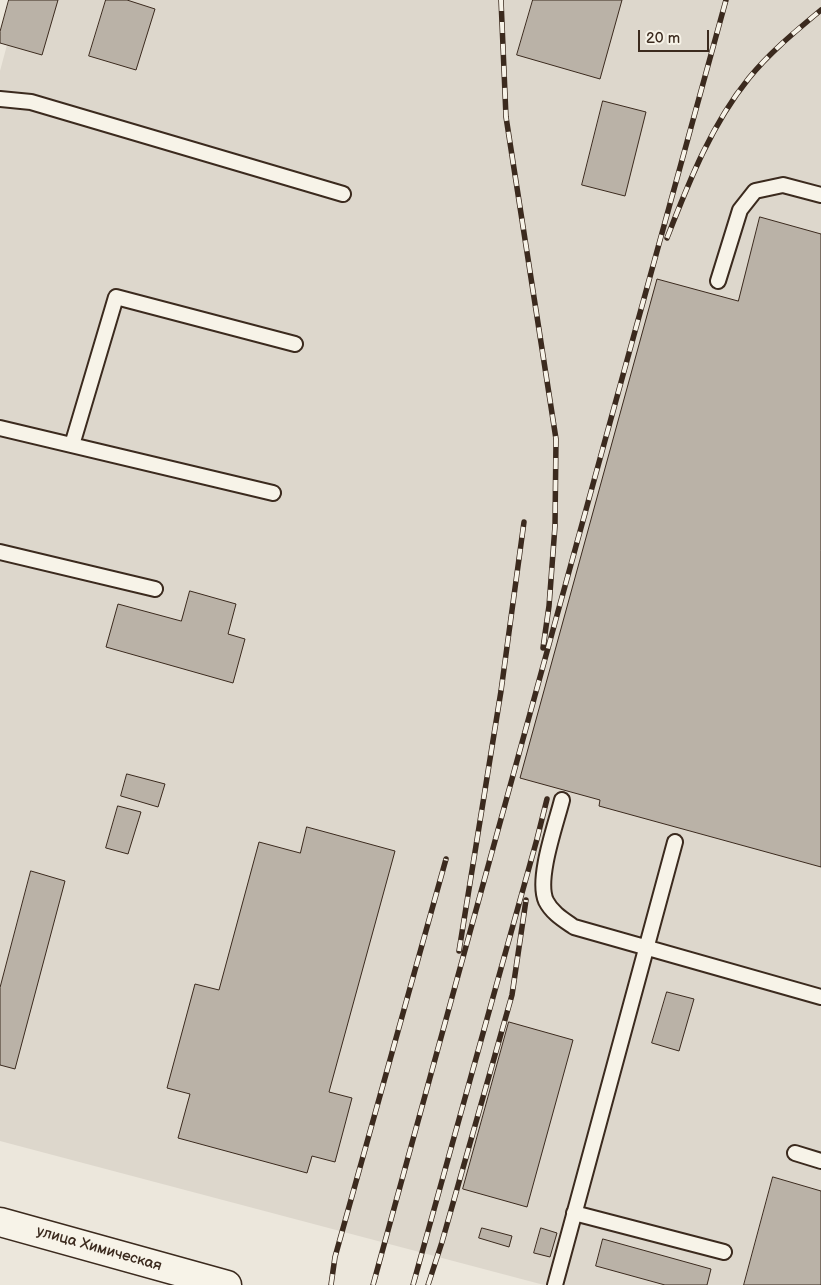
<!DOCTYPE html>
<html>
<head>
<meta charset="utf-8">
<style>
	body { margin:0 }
	#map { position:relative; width:821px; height:1285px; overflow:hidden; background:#ece7dc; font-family:"Balsamiq Sans",sans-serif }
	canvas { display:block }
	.scale { position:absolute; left:638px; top:30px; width:71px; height:22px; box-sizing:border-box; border:2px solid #3b2a1e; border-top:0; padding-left:6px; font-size:15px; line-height:18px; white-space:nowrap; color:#3b2a1e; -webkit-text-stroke:4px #f7f3e8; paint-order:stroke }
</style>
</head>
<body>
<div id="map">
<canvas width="821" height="1285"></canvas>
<div class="scale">20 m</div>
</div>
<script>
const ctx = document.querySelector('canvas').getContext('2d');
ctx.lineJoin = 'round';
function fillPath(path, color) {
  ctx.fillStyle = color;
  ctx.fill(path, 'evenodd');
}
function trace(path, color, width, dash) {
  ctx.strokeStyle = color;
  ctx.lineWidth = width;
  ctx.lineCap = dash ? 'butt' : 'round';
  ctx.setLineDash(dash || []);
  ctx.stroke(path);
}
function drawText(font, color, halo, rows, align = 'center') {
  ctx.font = font + ' "Balsamiq Sans",sans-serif';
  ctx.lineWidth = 4;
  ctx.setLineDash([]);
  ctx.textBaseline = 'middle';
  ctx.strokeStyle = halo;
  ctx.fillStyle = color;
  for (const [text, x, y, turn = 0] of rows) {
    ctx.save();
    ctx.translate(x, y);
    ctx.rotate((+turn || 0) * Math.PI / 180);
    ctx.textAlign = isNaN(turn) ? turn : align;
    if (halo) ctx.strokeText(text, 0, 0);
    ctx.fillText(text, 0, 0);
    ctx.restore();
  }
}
fillPath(new Path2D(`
	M19 0H821V1285H544L0 1141V71Z`), '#ddd7cc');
const building = new Path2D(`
	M9 0H58L42 55 0 43V32Z
	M106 0H127L155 9 136 70 89 56Z
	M533 0H622L600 79 517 55Z
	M603 101 646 112 625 196 582 185Z
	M760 217 821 234V867L599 806 600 800 520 778 657 279 738 301Z
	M190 591 236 604 228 634 245 639 233 683 106 647 118 604 181 621Z
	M127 774 165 784 158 807 121 796Z
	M118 806 141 812 128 854 106 848Z
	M307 827 395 851 329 1092 352 1098 335 1162 312 1156 307 1173 178 1138 190 1094 167 1088 195 984 219 990 259 842 300 853Z
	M31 871 65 881 15 1069 0 1065V988Z
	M667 992 694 999 679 1051 652 1043Z
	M509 1022 573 1040 527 1207 463 1189Z
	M773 1177 821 1191V1285H744Z
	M482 1228 512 1236 509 1247 479 1238Z
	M541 1228 557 1233 550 1257 534 1253Z
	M603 1239 711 1269 707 1285H665L596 1266Z`);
fillPath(building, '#bab2a7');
trace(building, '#3b2a1e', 1);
const lane = new Path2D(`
	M0 99 31 102 343 194
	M718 281 740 210 755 191 783 185 821 195
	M0 428 273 493
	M72 445 116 297 295 344
	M0 552 155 589
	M562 800C556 824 536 879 546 901 552 913 564 920 574 927L821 997
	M795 1153 821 1161
	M574 1213 724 1252
	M555 1285 675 842`);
const secondary = new Path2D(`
	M0 1222 227 1285`);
trace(lane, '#3b2a1e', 18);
trace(secondary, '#3b2a1e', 31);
trace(lane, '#f7f3e8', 14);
trace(secondary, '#f7f3e8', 28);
const rail = new Path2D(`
	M501 0 506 117 556 439 555 526 549 606 543 648
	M667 238C689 182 711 125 749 78 770 52 796 31 821 10
	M459 951 501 691 524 522
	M331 1285 335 1257 446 859
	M373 1285 726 0
	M413 1285 537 839 547 799
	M428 1285 442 1242 512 995 526 900`);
trace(rail, '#3b2a1e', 5.5);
trace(rail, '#f7f3e8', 4, [11]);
drawText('15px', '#3b2a1e', '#f7f3e8', [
	["улица Химическая",99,1249,16]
]);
</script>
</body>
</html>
